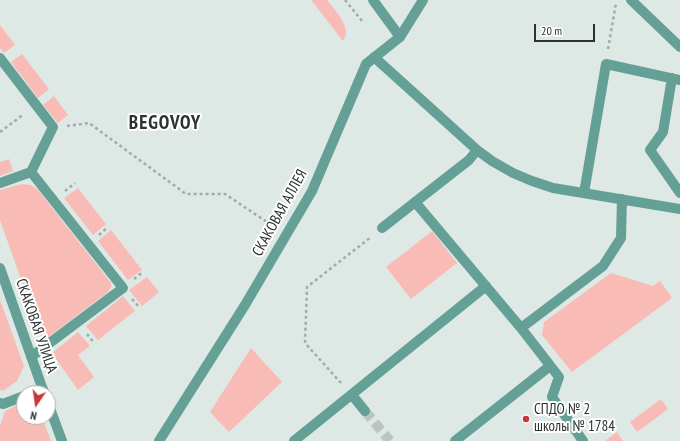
<!DOCTYPE html>
<html>
<head>
<meta charset="utf-8">
<style>
	body { margin:0 }
	#map { position:relative; width:680px; height:441px; overflow:hidden; background:#dee9e6; font-family:"PT Sans Narrow",sans-serif }
	canvas { display:block }
	.north { position:absolute; left:16px; top:385px; width:40px; height:40px; box-sizing:border-box; background:#fff; border:1px solid #abadac; border-radius:50%; rotate:193deg; font-size:11px; font-weight:700; line-height:16px; text-align:center; color:#2d3130 }
	.north::after { content:''; display:block; margin:auto; width:14px; height:18px; background:#c73839; clip-path:polygon(50% 0,100% 100%,50% 72%,0 100%) }
	.scale { position:absolute; left:534px; top:24px; width:61px; height:18px; box-sizing:border-box; border:2px solid #2d3130; border-top:0; padding-left:5px; font-size:12px; line-height:14px; white-space:nowrap; color:#2d3130; -webkit-text-stroke:3px #fff; paint-order:stroke }
</style>
</head>
<body>
<div id="map">
<canvas width="680" height="441"></canvas>
<div class="north">N</div>
<div class="scale">20 m</div>
</div>
<script>
const ctx = document.querySelector('canvas').getContext('2d');
ctx.lineJoin = 'round';
function fillPath(path, color) {
  ctx.fillStyle = color;
  ctx.fill(path, 'evenodd');
}
function trace(path, color, width, dash) {
  ctx.strokeStyle = color;
  ctx.lineWidth = width;
  ctx.lineCap = dash ? 'butt' : 'round';
  ctx.setLineDash(dash || []);
  ctx.stroke(path);
}
function drawText(font, color, halo, rows, align = 'center') {
  ctx.font = font + ' "PT Sans Narrow",sans-serif';
  ctx.lineWidth = 4;
  ctx.setLineDash([]);
  ctx.textBaseline = 'middle';
  ctx.strokeStyle = halo;
  ctx.fillStyle = color;
  for (const [text, x, y, turn = 0] of rows) {
    ctx.save();
    ctx.translate(x, y);
    ctx.rotate((+turn || 0) * Math.PI / 180);
    ctx.textAlign = isNaN(turn) ? turn : align;
    if (halo) ctx.strokeText(text, 0, 0);
    ctx.fillText(text, 0, 0);
    ctx.restore();
  }
}
fillPath(new Path2D(`
	M311 0H327C335 10 353 28 343 41Z
	M0 25 15 45 4 53 0 48Z
	M22 54 49 89 38 98 11 62Z
	M54 96 68 115 58 123 43 105Z
	M9 159 13 171 0 176V162Z
	M22 184 31 185 38 190 111 283V286L108 292 47 338 41 336 0 220V190Z
	M78 188 106 224 93 235 64 198Z
	M111 230 142 270 128 280 98 241Z
	M432 231 457 263 411 299 386 267Z
	M611 273 653 286 660 281 672 298 572 372 542 335 544 322Z
	M147 277 159 292 142 306 129 290Z
	M123 296 135 311 98 340 86 326Z
	M0 300 24 366 17 381 3 391 0 390Z
	M78 332 90 346 78 355 94 377 78 390 52 353Z
	M251 348 282 382 229 432 210 412Z
	M661 399 668 409 637 432 630 422Z
	M19 404 24 405V417H42L51 441H0V426L5 411Z
	M617 432 623 441H605Z`), '#f9bbb5');
trace(new Path2D(`
	M365 411 390 441`), '#bbc4c2', 10, [10, 5]);
trace(new Path2D(`
	M345 0 362 21
	M608 49 616 3
	M67 126 89 123 186 194H225L270 224
	M0 132 24 114
	M65 191 75 183
	M99 235 108 227
	M134 279 143 272
	M132 299 140 308
	M87 334 94 343
	M341 383 305 343 307 287 371 237`), '#a2aba8', 2.5, [3, 3]);
trace(new Path2D(`
	M373 0 400 37
	M631 0 680 47
	M374 57 477 150 492 161 513 173 532 181 553 188 680 209
	M0 58 53 127 31 172 123 288 31 357
	M672 78 663 132 650 150 680 193
	M0 183 31 172
	M584 193 606 64 680 80
	M415 202 521 328 559 377 552 397 583 441
	M382 228 469 160 477 150
	M0 268 44 393
	M521 328 603 266 621 238 622 199
	M31 393 43 389
	M352 395 365 411
	M0 403 3 404 24 396
	M48 403 62 441
	M159 441 245 305 312 191 366 64 400 37 423 0
	M294 441 486 286
	M455 441 550 366`), '#64a095', 10);
for (const [x, y, r, color] of [
	[526,419,4,"#c73839"]
]) {
  const dot = new Path2D();
  dot.arc(x, y, r, 0, 2 * Math.PI);
  ctx.fillStyle = color;
  ctx.fill(dot);
  trace(dot, '#fff', 1.5);
}
drawText('15px', '#2d3130', '#fff', [
	["СКАКОВАЯ АЛЛЕЯ",280,213,-61],
	["СКАКОВАЯ УЛИЦА",36,326,71]
]);
drawText('15px', '#2d3130', '#fff', [
	["СПДО № 2",534,410],
	["школы № 1784",534,427]
], 'left');
ctx.letterSpacing = '1px';
drawText('bold 19px', '#2d3130', '#fff', [
	["BEGOVOY",165,124]
]);
ctx.letterSpacing = '0px';
</script>
</body>
</html>
